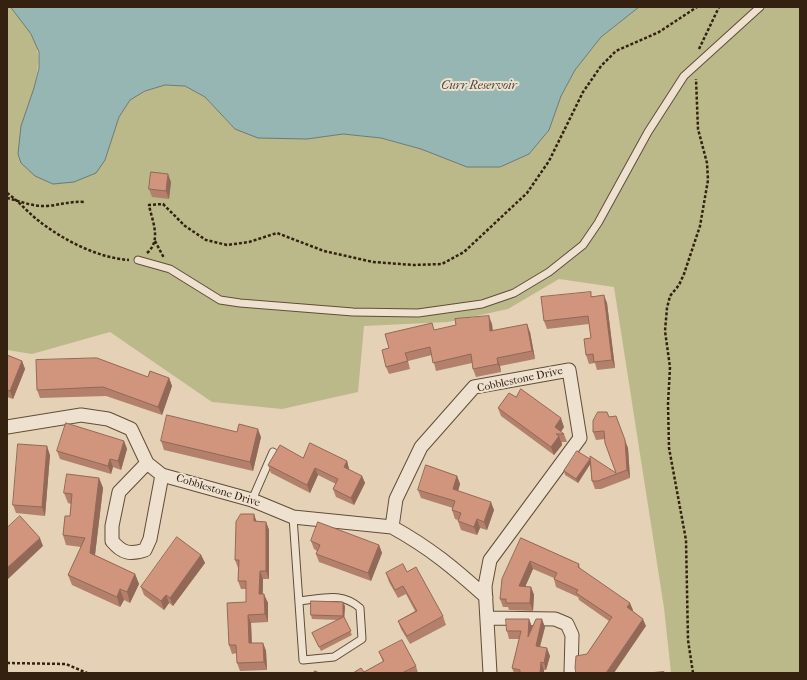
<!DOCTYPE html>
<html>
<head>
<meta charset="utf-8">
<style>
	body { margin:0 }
	#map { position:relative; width:807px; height:680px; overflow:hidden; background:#e5d1b5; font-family:"IM FELL French Canon",serif }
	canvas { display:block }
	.frame { position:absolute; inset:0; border:8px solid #352110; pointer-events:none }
</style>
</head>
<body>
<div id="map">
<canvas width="807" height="680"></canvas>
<div class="frame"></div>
</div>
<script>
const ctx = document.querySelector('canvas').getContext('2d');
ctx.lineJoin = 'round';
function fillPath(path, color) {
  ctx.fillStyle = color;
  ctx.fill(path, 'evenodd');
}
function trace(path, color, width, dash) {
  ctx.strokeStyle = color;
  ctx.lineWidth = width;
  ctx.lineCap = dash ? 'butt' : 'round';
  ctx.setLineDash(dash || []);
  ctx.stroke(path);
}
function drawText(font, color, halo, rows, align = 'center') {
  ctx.font = font + ' "IM FELL French Canon",serif';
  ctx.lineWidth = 4;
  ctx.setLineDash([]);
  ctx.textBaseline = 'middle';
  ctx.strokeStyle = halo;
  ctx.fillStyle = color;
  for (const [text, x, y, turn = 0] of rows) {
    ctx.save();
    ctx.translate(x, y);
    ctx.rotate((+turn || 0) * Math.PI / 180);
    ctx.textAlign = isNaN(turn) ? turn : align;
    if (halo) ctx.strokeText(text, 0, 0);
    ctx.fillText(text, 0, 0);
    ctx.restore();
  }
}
fillPath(new Path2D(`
	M7 7H11C36 40 44 45 34 88L105 160 119 117 130 100 145 91 165 85 185 86 205 97 235 129 307 139 343 134 381 138 421 149 500 167 529 153 549 130 561 96 575 70 601 37 639 7H800V673H671L664 608 614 287 559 279 508 309 448 322 364 326 358 392 282 409 212 402 110 332 32 354 7 350Z`), '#bbb989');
const water = new Path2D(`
	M11 7H639L601 37 575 70 561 96 549 130 529 154 500 167H467L421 149 381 138 343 134 307 139 258 138 235 129 205 97 185 86 165 85 145 91 130 100 119 117 105 160 96 173 74 182 53 184 35 176 21 163 18 154 21 126 34 88 39 68V52L31 34Z`);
fillPath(water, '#96b6b3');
trace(water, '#6f7a72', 1);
const service = new Path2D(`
	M138 260 170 269 220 300 240 303 353 312 418 313 482 304 514 293 549 272 583 245 598 223 648 132 684 76 760 7
	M252 500 273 452
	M293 517 303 660 334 657 362 639 360 608C341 591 322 599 299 601`);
const minor = new Path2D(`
	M7 427 81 415 108 419 131 429 147 463 162 475 252 500 293 517 392 527 396 499 421 447 474 387 569 370 580 438 490 560 485 586 490 673
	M147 463 119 492 112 526V541C122 553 130 555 145 550L150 539 162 475
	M392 527C430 548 454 568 486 597
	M487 618 555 619 567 624 572 635 571 673`);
trace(service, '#614d39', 9);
trace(minor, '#614d39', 15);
trace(new Path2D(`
	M699 49 719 7
	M7 193C19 201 28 213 39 221 63 240 98 258 129 260
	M7 198C20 201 33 207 47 206 60 205 70 201 84 202
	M155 241 164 258
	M147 253C162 240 152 221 149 205L163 204 185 226 206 240 227 245 249 242 277 233 324 251 373 262 414 265 442 264 464 252 527 193 549 161 583 92 601 66 616 51 659 32 697 7
	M7 663 66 664 87 673
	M693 673 688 640 686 540 669 448 668 404 670 367 665 331 667 308 670 296 679 285 684 274 700 226 708 180 707 163 698 129 696 79`), '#352110', 2.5, [3, 2]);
trace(service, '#eee1cf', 7);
trace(minor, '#eee1cf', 13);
fillPath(new Path2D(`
	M171 182 169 199 152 197 149 189Z
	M593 296 607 303 615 368 597 370 595 363 589 364 586 355 591 338 589 324 547 329 544 321Z
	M492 324 493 331 530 332 535 359 500 366 501 372 476 377 473 369 472 363 436 371 432 355 408 361 410 369 389 374 386 367 389 348 435 330Z
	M7 355 22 361 25 369 13 399 7 397Z
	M148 377 169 378 172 386 162 415 106 396 40 398 37 390Z
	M516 397 564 427 561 432 564 434 567 442H562V445L554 455 501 416 498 408Z
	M609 417 628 448 630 478 601 489H595L592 481 590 464 578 483 565 475 564 471 590 459 616 473 605 439 596 440 593 432Z
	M237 432 261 437 253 471 164 450 161 441Z
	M124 441 127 449 121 470 113 467 111 474 60 459 57 451Z
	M50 455 45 516 16 513 13 505Z
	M303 458 347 461 349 469V470L362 476 365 483 354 505 336 497 333 489 336 484 318 475 310 493 271 473 268 465Z
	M457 476 460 484 458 491 494 510 487 530 480 528 477 535 461 530 458 521V520L455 519 452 510 453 508 421 498 418 490Z
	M99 478 103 488 95 555 135 574 139 584 130 603 124 600 120 607 72 585 68 575 81 547 66 545 63 535 70 516 71 504 68 503 64 493Z
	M254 514 256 521 266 522 269 530V579H263V594L268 603V622L251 623 252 643H263L266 651 267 670 240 671 237 663V653L232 654 229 645 246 602V589H241L238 581V568L235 560Z
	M521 538 579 564 580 569 633 610 632 611 646 626 587 654 609 621 579 600 578 597 556 587 554 579V578L533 569 525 587H531L534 595 533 611 509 610 508 607H503L500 599Z
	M311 541 379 545 382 553 371 581 319 562 316 554 317 551 314 549Z
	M201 555 205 563 173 606 169 603 164 610 144 595 141 587Z
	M407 572 443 616 446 625 410 644 401 629 398 621 415 611 406 594 398 598 389 582 386 573Z
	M345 606 344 619 352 635 321 651 312 633 338 620 312 619 311 615Z
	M529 619 532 627 531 628 545 627 540 647 550 656 546 670H544V673H514L512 668 520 639H509L507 631Z
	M379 652 416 666 418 673H353L364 672 383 662Z`), '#b3806b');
fillPath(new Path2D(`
	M168 174 171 182 169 199 166 191Z
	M604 295 607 303 615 368 612 360Z
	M489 316 492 324 493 339 490 331Z
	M527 324 530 332 535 359 532 351Z
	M497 358 500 366 501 372 498 364Z
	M22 361 25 369 13 399 10 391Z
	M169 378 172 386 162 415 158 407Z
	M561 418 564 427 559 434 555 427Z
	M258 429 261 437 253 471 250 462Z
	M559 436 562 445 554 455 551 447Z
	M625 440 628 448 630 478 627 470Z
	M124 441 127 449 121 470 118 461Z
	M47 446 50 455 45 516 42 507Z
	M110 459 113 467 111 474 108 466Z
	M590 459 591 463 578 483 576 479Z
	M347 461 349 469 347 475 344 467Z
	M315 468 318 475 310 493 307 485Z
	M362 476 365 483 354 505 351 498Z
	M457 476 460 484 456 498 453 489Z
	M99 478 103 488 94 563 90 553Z
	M491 502 494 510 487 530 484 522Z
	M254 514 257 523 254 521Z
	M477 519 480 528 477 535 474 527Z
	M266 522 269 530V579L266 571Z
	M40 538 43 546 7 580V568Z
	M379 545 382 553 371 581 368 573Z
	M201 555 205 563 173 606 170 598Z
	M530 561 533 569 522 594 519 586Z
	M260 571 263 579 262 603 259 594Z
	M135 574 139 584 130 603 127 592Z
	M531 587 534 595 533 611 530 603Z
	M120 589 124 600 120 607 117 597Z
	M264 594 268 603V622L265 614Z
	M166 595 169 603 164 610 161 601Z
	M343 602 345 606 344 621 343 616Z
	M630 603 633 610 630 615 627 607Z
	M248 615 251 623 252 652 249 643Z
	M529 619 532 627 530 644 528 637Z
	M542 619 545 627 538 653 536 646Z
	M643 619 646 626 614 673H606Z
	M263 643 266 651 267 670 264 662Z
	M547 648 550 656 546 670 544 663Z
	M541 662 544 670V673H540Z`), '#926857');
const building = new Path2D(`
	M151 172 168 174 166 191 149 189Z
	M591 292V297L604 295 612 360 594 362 593 354 586 355 584 339 591 338 588 316 544 321 541 297Z
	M489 316 490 331 527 324 532 351 497 358 498 364 473 369 471 354 433 363 430 347 405 353 408 361 386 367 382 350 389 348 385 334 432 323 434 330 456 325 455 319Z
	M7 355 22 361 10 391 7 390Z
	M97 358 148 377 150 371 169 378 158 407 103 387 37 390 36 360Z
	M521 389 561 418 555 427 564 434H556L559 436 551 447 498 408 509 393 516 397Z
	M598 412H607L609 417 616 416 625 440 627 470 598 481H592L590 456 616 473 605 443 604 431 593 432V421Z
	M167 415 237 432 239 424 258 429 250 462 161 441Z
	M66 423 124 441 118 461 110 459 108 466 57 451Z
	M310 443 347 461 344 467 362 476 351 498 333 489 338 479 315 468 307 485 268 465 280 445 303 458Z
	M18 444 47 446 42 507 13 505Z
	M577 451 590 459 576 479 564 471Z
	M426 465 457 476 453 489 491 502 484 522 477 519 474 527 458 521 461 513 452 510 455 501 418 490Z
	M67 474 99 478 90 553 135 574 127 592 120 589 117 597 68 575 85 538 63 535 65 516H70L72 494 64 493Z
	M241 514H254V521L266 522V571H260L259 594H264L265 614 248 615 249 643H263L264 662 237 663 236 645H229L227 603 246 602V581H238L239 560H235L236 522Z
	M20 516 40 538 7 568V528Z
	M318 522 379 545 368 573 316 554 320 545 311 541Z
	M177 537 201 555 170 598 166 595 161 601 141 587Z
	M521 538 579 564 578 567 630 603 627 607 643 619 606 673H576L575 668 576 656 587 654 612 617 576 593 578 590 554 579 557 573 530 561 519 586 531 587 530 603H506V599H500L502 579Z
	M403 564 407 572 416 567 443 616 407 636 398 621 417 611 403 586 395 590 386 573Z
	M311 601 343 602V616L311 615Z
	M344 617 351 631 319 647 312 633Z
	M506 619H529L528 637 536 619H542L536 646 547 648 544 663 541 662 540 673H520V670L512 668 521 631H507Z
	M402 640 416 666 402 673H353L361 668 364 672 384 661 379 652Z
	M315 671 319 673H314Z
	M664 672V673H649Z`);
fillPath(building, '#d0957c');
trace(building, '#926857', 1);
drawText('11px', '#352110', '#eee1cf', [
	["Cobblestone Drive",520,380,-12],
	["Cobblestone Drive",218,491,17]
]);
drawText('italic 12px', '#4d4639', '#eee1cf', [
	["Curr Reservoir",479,86]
]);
</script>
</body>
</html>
